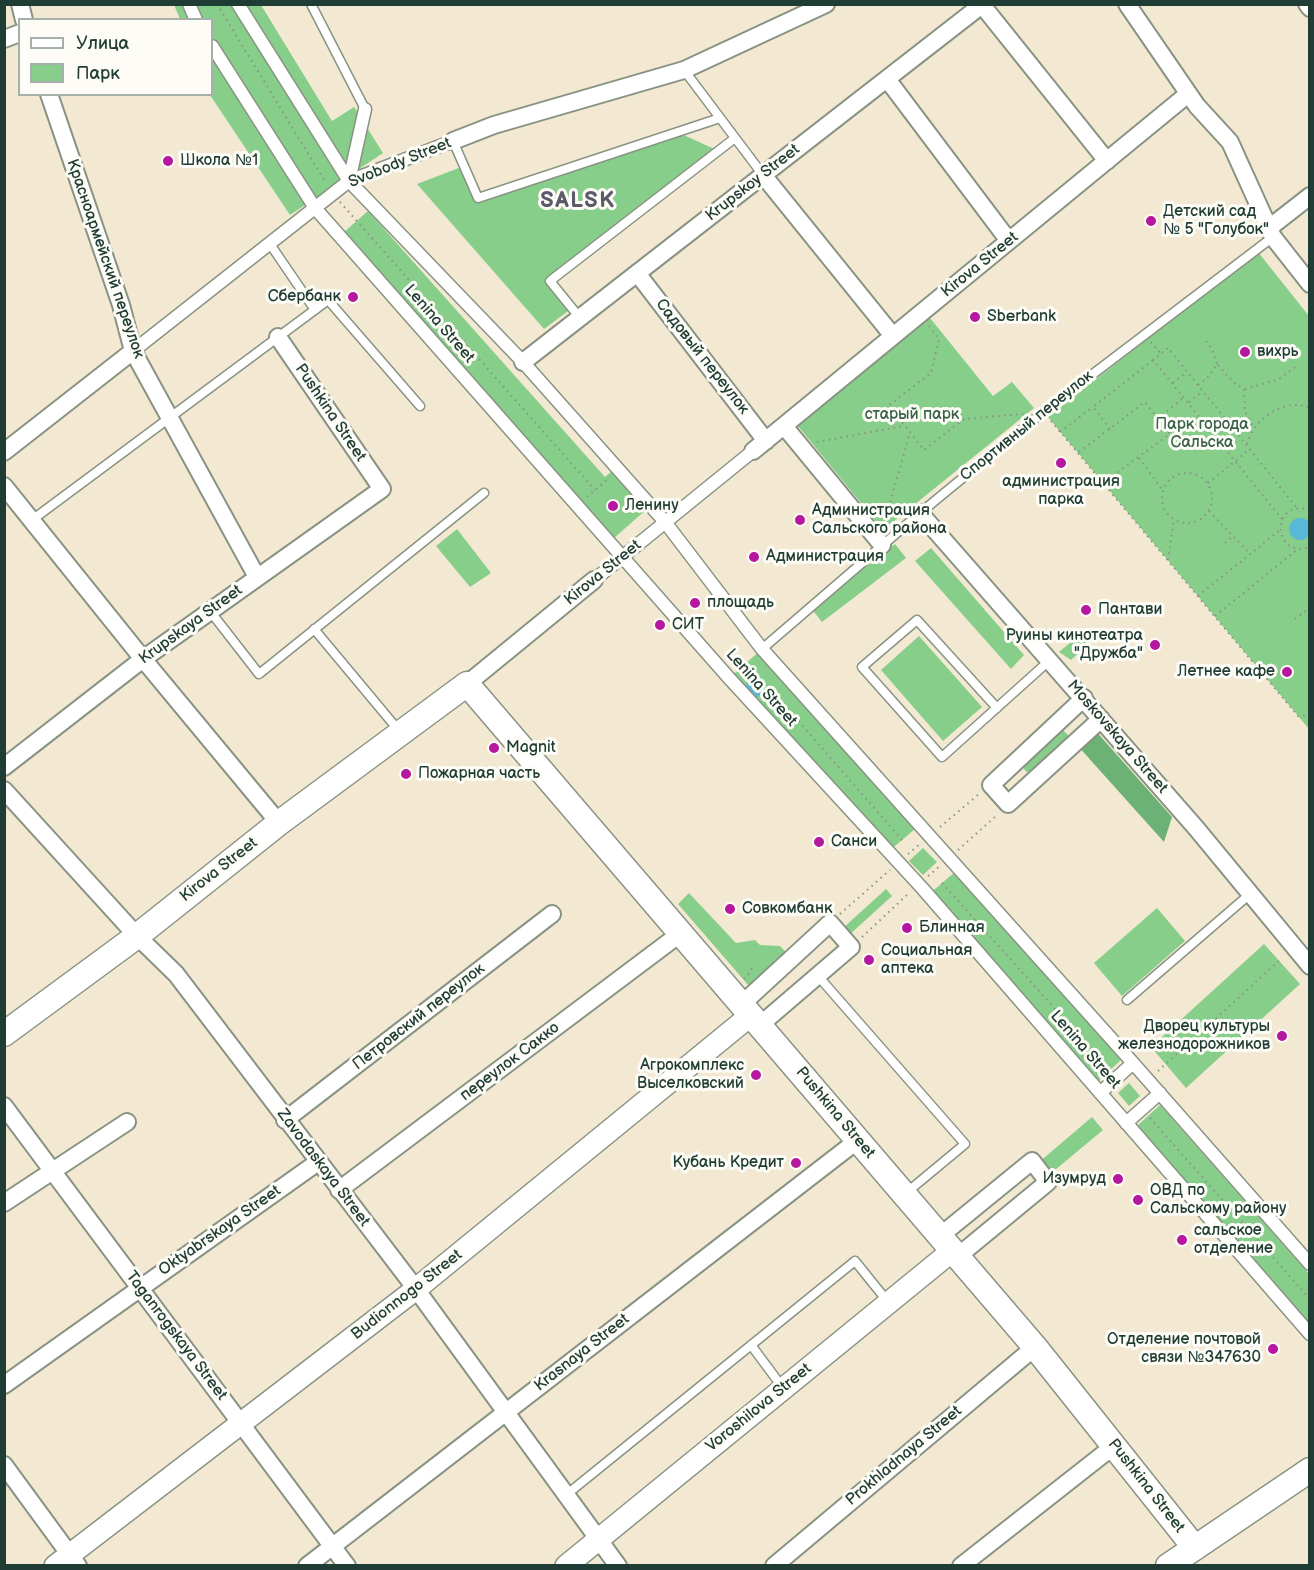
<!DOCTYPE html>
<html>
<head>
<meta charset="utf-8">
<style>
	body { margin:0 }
	#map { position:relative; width:1314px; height:1570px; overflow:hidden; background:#f3e9d2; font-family:"Balsamiq Sans",sans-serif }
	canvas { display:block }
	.frame { position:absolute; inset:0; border:6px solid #1f3d34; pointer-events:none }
	.legend { position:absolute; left:18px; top:18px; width:195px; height:78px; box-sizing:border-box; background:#fdfcf7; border:2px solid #a4b0a9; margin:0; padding:8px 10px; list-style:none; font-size:18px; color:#1f3d34 }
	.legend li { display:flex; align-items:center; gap:12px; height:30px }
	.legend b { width:30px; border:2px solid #a4b0a9 }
</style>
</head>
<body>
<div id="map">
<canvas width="1314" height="1570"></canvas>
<div class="frame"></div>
<ul class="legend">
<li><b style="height:8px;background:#fff"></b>Улица</li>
<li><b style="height:16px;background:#86ce8a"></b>Парк</li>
</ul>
</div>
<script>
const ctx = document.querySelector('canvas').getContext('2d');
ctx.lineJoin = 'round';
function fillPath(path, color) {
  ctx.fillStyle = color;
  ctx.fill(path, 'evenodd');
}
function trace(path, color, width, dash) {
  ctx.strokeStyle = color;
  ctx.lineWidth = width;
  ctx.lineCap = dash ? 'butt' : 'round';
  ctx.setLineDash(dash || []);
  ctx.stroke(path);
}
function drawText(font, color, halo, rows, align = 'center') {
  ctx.font = font + ' "Balsamiq Sans",sans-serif';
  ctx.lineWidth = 6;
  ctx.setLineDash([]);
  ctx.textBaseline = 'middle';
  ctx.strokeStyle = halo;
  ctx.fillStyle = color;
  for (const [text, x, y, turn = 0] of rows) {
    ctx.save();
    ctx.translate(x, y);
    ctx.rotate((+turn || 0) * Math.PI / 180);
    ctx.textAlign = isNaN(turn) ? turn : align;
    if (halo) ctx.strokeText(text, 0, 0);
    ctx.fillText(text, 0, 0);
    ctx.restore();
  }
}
fillPath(new Path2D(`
	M174 5H261L332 121 354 107 383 153 290 215 210 95 212 94V20L180 19Z
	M679 133 719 151 550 281 572 308 544 329 417 184 464 166 477 198Z
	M368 211 605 477 612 471 647 509 614 538 343 233Z
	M1258 252 1309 316V729L1048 417Z
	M926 313 993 396 1012 382 1034 408 883 530 793 420Z
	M457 529 491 573 470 587 436 546Z
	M895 544 906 558 822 622 811 608Z
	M931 548 1024 655 1011 669 915 561Z
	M1084 631 1091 641 1071 660 1059 652Z
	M919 636 982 707 943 741 881 670Z
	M762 649 915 829 888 852 769 712 763 716 729 678Z
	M1063 730 1070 737 1029 774 1023 768Z
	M923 848 937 862 923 875 909 861Z
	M955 872 1121 1060 1096 1083 929 894Z
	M886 889 892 896 848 936 842 929Z
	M689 893 736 943 755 940 760 945 780 946 786 952 749 986 678 904Z
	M1157 908 1185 941 1122 996 1094 963Z
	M1264 944 1300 984 1186 1088 1151 1047Z
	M1129 1083 1140 1096 1129 1106 1118 1093Z
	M1160 1105 1309 1274V1323L1136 1127Z
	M1092 1117 1103 1130 1049 1175 1038 1163Z`), '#86ce8a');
fillPath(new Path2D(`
	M1094 729 1172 817 1164 842 1077 745Z`), '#6cb176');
fillPath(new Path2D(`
	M1289 529a11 11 0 1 1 22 0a11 11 0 1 1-22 0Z
	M752 680 763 692 754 700 743 688Z`), '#58b8d7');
const service = new Path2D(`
	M311 4 365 109
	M684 70 763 175
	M453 141 478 198 720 118
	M270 244 315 310
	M580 318 550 281 735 138
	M32 520 328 300 420 406
	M210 611 259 674 484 493
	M314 629 400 732
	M762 649 920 513 1043 412 1273 237
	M997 708 917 620 862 667 942 757 1050 660
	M818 976 965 1144 906 1193
	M1127 1000 1250 894
	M751 1345 783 1388
	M566 1495 855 1261 888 1302`);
const pedestrian = new Path2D(`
	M189 4 196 20
	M238 4 349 181 523 362 665 522 762 649 1133 1063 1310 1264
	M212 46 315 208 729 678 923 889 1310 1334
	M349 181 365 109
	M133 351 349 181 453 141
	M594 580 753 451
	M1100 1093 1133 1063
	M1126 1123 1160 1093`);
const minor = new Path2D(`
	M20 4 24 20
	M1127 4 1197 106 1230 142 1273 237 1310 284
	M1307 4 1310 8
	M982 5 1107 161
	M4 39 20 33
	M887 79 1009 241
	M49 94 121 305 133 351 257 577
	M453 141 494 125 684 70 826 4
	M763 175 893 336
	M1269 228 1310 196
	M637 273 766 441
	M523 362 983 4
	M784 426 882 545
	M753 451 1188 94
	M4 452 133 351
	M4 486 143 659 279 823
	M920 513 1196 828 1310 966
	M467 684 594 580
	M1084 698 991 785 1008 804 1101 719
	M4 767 143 659 382 489 278 337
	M4 790 137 936 176 974 416 1289 618 1566
	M742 1004 830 923 851 947 760 1025
	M4 1106 347 1566
	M285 1120 552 914
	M339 1190 681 933
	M4 1203 127 1122
	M940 1236 1032 1161 1048 1182 957 1257
	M4 1385 318 1162
	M4 1465 78 1566
	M307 1566 858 1140
	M774 1566 1035 1347
	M961 1566 1115 1445`);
const tertiary = new Path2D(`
	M55 1566 416 1289 751 1015
	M566 1566 952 1251`);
const secondary = new Path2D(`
	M4 1034 137 936 279 823 467 684 1035 1347 1195 1548
	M1168 1566 1310 1470`);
trace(service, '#899383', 11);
trace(pedestrian, '#899383', 15);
trace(minor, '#899383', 20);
trace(tertiary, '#899383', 24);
trace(secondary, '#899383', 27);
trace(new Path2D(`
	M217 4 326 183
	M340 202 595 490
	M929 326 939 339 931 373 889 405 924 450 964 419 1023 414
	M1206 341 1212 349 1217 364
	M1151 342 1161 354
	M1173 383 1187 372
	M1198 385 1209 376 1217 364 1233 382 1244 389 1245 412 1254 428
	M1245 389 1279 379 1299 364
	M1189 402 1203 391
	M1051 421 1298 716 1310 715
	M1110 429 1093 407 1153 360
	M1060 432 1093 407
	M817 442 903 426
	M1247 444C1249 439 1251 432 1255 427 1267 412 1290 399 1310 408
	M1079 452 1145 402 1158 419
	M1139 458 1162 489
	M1162 498a25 25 0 1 1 50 0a25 25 0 1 1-50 0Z
	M1103 483 1170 434 1158 419 1184 397
	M1208 483 1250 449
	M587 497 610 477
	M1310 510C1269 498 1273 560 1310 547
	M1209 511 1250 554
	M1282 519 1153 360 1168 348 1297 508
	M884 525 910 432
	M1225 543 1233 536
	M1168 560 1174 519
	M1198 596 1280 530
	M1215 616 1298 549
	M1295 619 1310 608
	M775 694 902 840
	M766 701 780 689
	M940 827 979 794
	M958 850 998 814
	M908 854 920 844
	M928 876 940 866
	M942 883 1109 1069
	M840 914 890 870
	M862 937 908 894
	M744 979 751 971 752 964
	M1158 1071 1282 958
	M1150 1118 1310 1299`), '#899383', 2, [1.5, 4.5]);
trace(service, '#fff', 8);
trace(pedestrian, '#fff', 12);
trace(minor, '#fff', 16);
trace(tertiary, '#fff', 21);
trace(secondary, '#fff', 24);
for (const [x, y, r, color] of [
	[168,161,6,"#b5179e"],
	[1151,221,6,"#b5179e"],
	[353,297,6,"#b5179e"],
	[975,317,6,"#b5179e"],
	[1245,352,6,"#b5179e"],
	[1061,463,6,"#b5179e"],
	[613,506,6,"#b5179e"],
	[800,520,6,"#b5179e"],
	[754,557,6,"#b5179e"],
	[695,603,6,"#b5179e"],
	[1086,610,6,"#b5179e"],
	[660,625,6,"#b5179e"],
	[1155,645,6,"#b5179e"],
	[1287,672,6,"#b5179e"],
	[494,748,6,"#b5179e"],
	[406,774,6,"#b5179e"],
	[819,842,6,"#b5179e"],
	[730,909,6,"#b5179e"],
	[907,928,6,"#b5179e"],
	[869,960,6,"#b5179e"],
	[1282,1036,6,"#b5179e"],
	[756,1075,6,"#b5179e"],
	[796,1163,6,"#b5179e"],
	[1118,1179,6,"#b5179e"],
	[1138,1200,6,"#b5179e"],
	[1182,1240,6,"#b5179e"],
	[1273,1349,6,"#b5179e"]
]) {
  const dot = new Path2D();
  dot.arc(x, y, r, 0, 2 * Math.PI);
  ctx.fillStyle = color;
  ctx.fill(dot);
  trace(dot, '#fdfcf7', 2);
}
drawText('16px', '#1f3d34', '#fdfcf7', [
	["Школа №1",180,161],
	["Детский сад",1163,212],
	["№ 5 \"Голубок\"",1163,230],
	["Сбербанк",341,297,"right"],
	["Sberbank",987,317],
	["вихрь",1257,352],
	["администрация",1061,482,"center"],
	["парка",1061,500,"center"],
	["Ленину",625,506],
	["Администрация",812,511],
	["Сальского района",812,529],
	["Администрация",766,557],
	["площадь",707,603],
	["Пантави",1098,610],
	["СИТ",672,625],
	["Руины кинотеатра",1143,636,"right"],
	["\"Дружба\"",1143,654,"right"],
	["Летнее кафе",1275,672,"right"],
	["Magnit",506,748],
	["Пожарная часть",418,774],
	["Санси",831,842],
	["Совкомбанк",742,909],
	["Блинная",919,928],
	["Социальная",881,951],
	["аптека",881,969],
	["Дворец культуры",1270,1027,"right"],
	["железнодорожников",1270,1045,"right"],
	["Агрокомплекс",744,1066,"right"],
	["Выселковский",744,1084,"right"],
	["Кубань Кредит",784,1163,"right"],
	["Изумруд",1106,1179,"right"],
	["ОВД по",1150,1191],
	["Сальскому району",1150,1209],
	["сальское",1194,1231],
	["отделение",1194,1249],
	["Отделение почтовой",1261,1340,"right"],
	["связи №347630",1261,1358,"right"]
], 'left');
drawText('16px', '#1f3d34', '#fdfcf7', [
	["Svobody Street",400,163,-22],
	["Krupskoy Street",753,183,-38],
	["Красноармейский переулок",105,259,71],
	["Kirova Street",980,265,-39],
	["Lenina Street",439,324,49],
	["Садовый переулок",702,357,52],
	["Pushkina Street",330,413,56],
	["Спортивный переулок",1027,426,-39],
	["Kirova Street",603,573,-39],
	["Krupskaya Street",191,625,-36],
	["Lenina Street",761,688,48],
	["Moskovskaya Street",1117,737,49],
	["Kirova Street",219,870,-38],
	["Петровский переулок",419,1017,-38],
	["Lenina Street",1085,1050,49],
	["переулок Сакко",510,1062,-37],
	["Pushkina Street",835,1113,50],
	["Zavodaskaya Street",323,1168,53],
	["Oktyabrskaya Street",220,1231,-35],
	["Budionnogo Street",407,1295,-38],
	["Taganrogskaya Street",176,1336,53],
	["Krasnaya Street",582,1353,-38],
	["Voroshilova Street",759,1408,-39],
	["Prokhladnaya Street",904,1456,-40],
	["Pushkina Street",1146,1486,52]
]);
drawText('16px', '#39614a', '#fdfcf7', [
	["старый парк",912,415],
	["Парк города",1202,425],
	["Сальска",1202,443]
]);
ctx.letterSpacing = '1.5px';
drawText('bold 22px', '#5c5a6a', '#fdfcf7', [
	["SALSK",578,201]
]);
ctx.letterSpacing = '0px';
</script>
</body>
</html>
